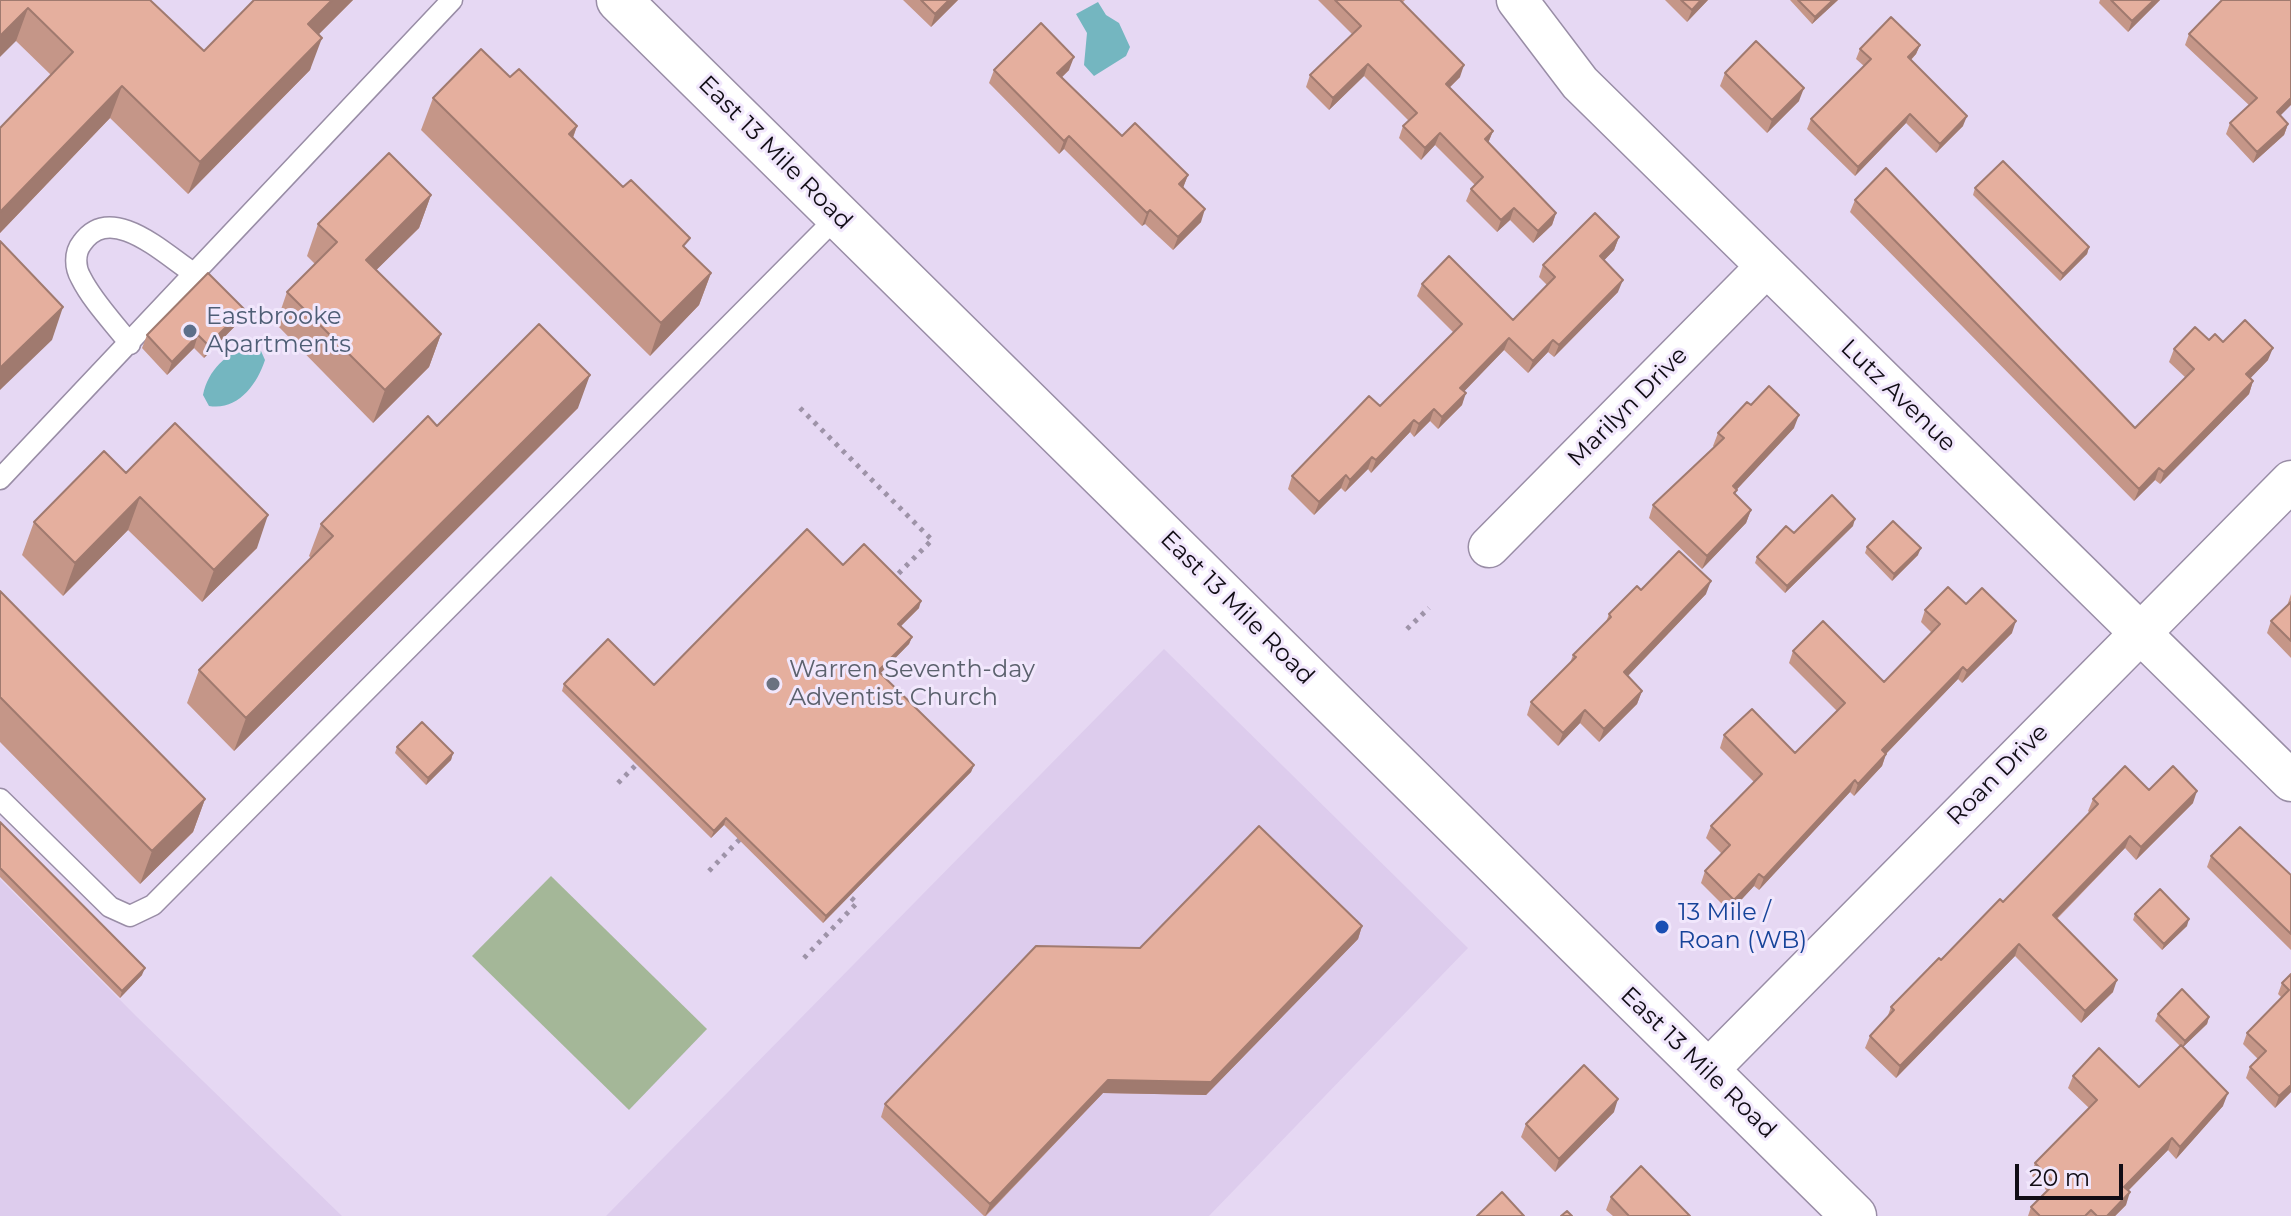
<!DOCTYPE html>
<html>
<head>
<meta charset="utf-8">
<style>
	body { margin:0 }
	#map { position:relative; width:2291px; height:1216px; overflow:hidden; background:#e6d8f3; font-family:Montserrat,sans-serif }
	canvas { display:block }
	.scale { position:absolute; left:2015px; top:1164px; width:108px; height:36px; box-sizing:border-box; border:4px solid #110d15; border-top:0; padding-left:10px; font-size:24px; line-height:28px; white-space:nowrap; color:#110d15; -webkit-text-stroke:6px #f1e7fc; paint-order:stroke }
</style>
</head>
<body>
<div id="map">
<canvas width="2291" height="1216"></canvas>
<div class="scale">20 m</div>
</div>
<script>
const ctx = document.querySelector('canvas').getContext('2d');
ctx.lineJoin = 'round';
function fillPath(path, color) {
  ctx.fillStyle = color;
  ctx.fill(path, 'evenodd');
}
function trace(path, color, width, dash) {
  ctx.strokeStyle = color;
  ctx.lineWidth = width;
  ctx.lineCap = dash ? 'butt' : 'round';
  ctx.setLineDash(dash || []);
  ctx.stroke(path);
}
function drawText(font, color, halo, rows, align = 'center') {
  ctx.font = font + ' Montserrat,sans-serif';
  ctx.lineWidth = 6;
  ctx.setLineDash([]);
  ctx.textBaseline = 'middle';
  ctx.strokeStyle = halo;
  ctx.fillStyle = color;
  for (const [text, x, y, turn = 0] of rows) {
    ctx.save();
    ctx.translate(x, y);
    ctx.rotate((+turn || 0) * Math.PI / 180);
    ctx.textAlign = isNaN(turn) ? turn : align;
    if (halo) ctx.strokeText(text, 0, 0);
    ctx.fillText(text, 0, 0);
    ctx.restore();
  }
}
fillPath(new Path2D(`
	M1164 649 1468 948 1209 1216H606Z
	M0 879 136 1016 342 1216H0Z`), '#ddcced');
fillPath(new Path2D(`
	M551 876 707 1029 629 1110 472 956Z`), '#a4b798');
fillPath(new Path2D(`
	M1098 2 1106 15 1119 23 1130 47 1126 56 1094 76 1084 65 1087 33 1076 14Z
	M250 347 261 351 265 360C257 385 237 411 209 406L203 395C208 370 227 352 250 347Z`), '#74b6c0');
const service = new Path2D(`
	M130 344C114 323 93 302 81 278 75 268 74 253 82 243 112 201 166 256 195 274
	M0 479 452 0
	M0 799 110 907 130 916 153 905 838 216`);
const minor = new Path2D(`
	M1517 0 1580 83 2291 781
	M1489 547 1766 267
	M1707 1071 2291 481`);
const secondary = new Path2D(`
	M619 0 1854 1216`);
trace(service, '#998da6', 23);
trace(minor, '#998da6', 43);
trace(secondary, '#998da6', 47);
trace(new Path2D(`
	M800 408 932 540 892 580
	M1407 629 1429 608
	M618 783 637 764
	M709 871 743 836
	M804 958 857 903 849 896`), '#9e93a8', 5, [4, 6]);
trace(service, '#fff', 20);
trace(minor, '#fff', 40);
trace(secondary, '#fff', 44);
fillPath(new Path2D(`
	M0 0 204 51 254 0H353L318 35 310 70 188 194 110 118 0 233V128L51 75 16 41Z
	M903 0H958L931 27Z
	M1318 0H1405L1402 3 1460 77 1449 88 1493 131 1488 143 1556 213 1552 225 1533 243 1510 220 1497 232 1466 201 1471 189 1475 185 1435 145 1421 160 1399 138 1403 126 1409 121 1364 76 1329 110 1306 87 1310 75 1352 34Z
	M1665 0H1708L1687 22Z
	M1790 0H1838L1812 24Z
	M2100 0H2160L2128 32 2099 3Z
	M2189 34 2280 116 2288 124 2284 135 2253 163 2226 134 2230 123 2250 106 2185 45Z
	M1920 45 1916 54 1911 60 1963 126 1936 153 1906 123 1855 176 1807 129 1811 119 1864 66 1856 59 1860 49Z
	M994 70H1069L1062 77 1122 136 1188 175 1183 187 1201 222 1173 250 1145 224 1142 226 1064 149 1059 154 989 83Z
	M1725 73 1799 101 1767 133 1720 86Z
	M510 77 577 126 573 138 711 273 699 305 650 356 421 130 433 98Z
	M1975 188 2089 247 2087 254 2060 281 1973 195Z
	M431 195 419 228 376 270 441 334 429 367 373 423 276 324 287 292 315 264 307 256 318 224Z
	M1855 200 2135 428 2186 378 2169 362 2174 349 2209 340 2223 342 2268 360 2250 378 2253 381 2249 394 2160 484 2155 480 2134 501 1850 212Z
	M1619 237 1614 250 1604 260 1618 292 1554 357 1548 352 1528 373 1504 350 1464 391 1462 405 1438 429 1430 421 1414 437 1410 432 1371 473 1368 469 1345 492 1341 488 1314 515 1288 489 1292 476 1380 406 1454 333 1417 296 1422 284 1513 320 1547 285 1539 277 1543 265Z
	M244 309 239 322 204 358 194 348 167 375 142 348 147 335Z
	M1751 405 1794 428 1737 489 1735 495 1751 510 1746 523 1702 569 1649 518 1653 505 1714 447 1713 446 1718 433Z
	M578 408 234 751 187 703 199 670 311 558 309 556 321 524 437 426Z
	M126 473 257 548 202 602 128 530 63 596 22 555 34 522Z
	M1853 526 1785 593 1755 563 1757 557 1794 533Z
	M1867 547 1918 555 1892 581 1865 553Z
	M843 565 919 608 901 626 912 637 909 644 880 673 974 765 971 772 823 923 724 825 711 838 562 691 564 684 654 685Z
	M1641 590 1706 594 1628 676 1642 691 1637 704 1599 742 1580 723 1558 746 1527 715 1531 702 1570 663 1573 655 1606 622 1609 614Z
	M0 591 205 799 193 832 140 884 0 742Z
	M2291 594V658L2267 633 2271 621 2287 606Z
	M1966 604 2012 633 1962 683 1958 679 1886 754 1882 766 1854 796 1850 792 1759 890 1754 886 1730 912 1701 883 1705 871 1722 854 1706 838 1711 826 1754 782 1720 748 1724 735 1795 753 1837 711 1789 663 1793 651 1884 682 1932 633 1921 622 1925 610Z
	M397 747 453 753 451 760 426 785 395 753Z
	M2149 790 2193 803 2136 860 2125 848 2057 919 2113 992 2081 1023 2015 956 1896 1078 1865 1048 1870 1036 1887 1018 1891 1007 2003 902 2090 813 2088 811 2093 799Z
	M0 822 142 975 120 998 0 877Z
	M2211 856 2291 875V950L2207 867Z
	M2135 914 2187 926 2162 950 2133 920Z
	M1362 926 1358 939 1206 1095 1103 1093 986 1216H984L881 1117 885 1104 1140 948Z
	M2291 974V1092L2275 1108 2246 1078 2250 1067 2258 1059 2243 1044 2247 1033 2282 998 2278 994 2282 983Z
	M2158 1014 2209 1017 2207 1024 2183 1047 2223 1106 2176 1159 2168 1150 2128 1191 2126 1205 2115 1216H2028L2031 1207 2047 1191 2031 1175 2035 1163 2089 1108 2068 1088 2073 1076 2139 1087 2180 1046 2155 1021Z
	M1614 1112 1555 1172 1521 1137 1526 1124Z
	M1611 1197 1690 1216H1613L1606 1210Z`), '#c59688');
fillPath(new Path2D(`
	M332 0H353L296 57 308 24Z
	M949 0H958L931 27 935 14Z
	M1701 0H1708L1687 22 1692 10Z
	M1833 0H1838L1812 24 1815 17Z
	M2154 0H2160L2128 32 2132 21Z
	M28 8 16 41 0 57V36Z
	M322 38 310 70 188 194 200 162Z
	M1920 45 1916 54 1904 67 1908 57Z
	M1074 57 1069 70 1053 86 1057 73Z
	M1368 64 1364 76 1329 110 1333 98Z
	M1464 65 1460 77 1441 96 1446 84Z
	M122 86 110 118 0 233V212Z
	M1804 88 1799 101 1767 133 1772 120Z
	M2291 98V105L2273 123 2277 112Z
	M1910 114 1906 123 1855 176 1858 167Z
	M1967 116 1963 126 1936 153 1940 144Z
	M2288 124 2284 135 2253 163 2257 152Z
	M577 126 565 158 569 134Z
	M1493 131 1488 143 1485 139Z
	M1440 133 1435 145 1421 160 1425 148Z
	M1069 136 1064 149 1059 154 1064 141Z
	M1188 175 1183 188 1179 184Z
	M431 195 419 228 354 292 366 260Z
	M1514 208 1510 220 1497 232 1501 220Z
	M1205 209 1201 222 1173 250 1178 237Z
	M1150 210 1145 224 1142 226 1147 213Z
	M1556 213 1552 225 1533 243 1538 231Z
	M1619 237 1614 250 1596 269 1600 256Z
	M2089 247 2087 254 2060 281 2063 274Z
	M711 273 699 305 650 356 661 323Z
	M1623 280 1618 292 1554 357 1559 345Z
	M63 307 52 340 0 390V368Z
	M244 309 239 322 204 358 208 345Z
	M441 334 429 367 373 423 385 390Z
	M198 335 194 348 167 375 172 362Z
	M1509 338 1504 350 1456 400 1460 388Z
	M1553 340 1548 352 1528 373 1533 361Z
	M2273 348 2268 360 2242 387 2246 374Z
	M590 375 578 408 234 751 246 718Z
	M2253 381 2249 394 2160 484 2164 472Z
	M1466 393 1462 405 1438 429 1442 417Z
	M1434 409 1430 421 1414 437 1419 424Z
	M1799 415 1794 428 1728 499 1733 486Z
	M1414 420 1410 432 1371 473 1376 460Z
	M1372 457 1368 469 1345 492 1350 480Z
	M2159 468 2155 480 2134 501 2139 489Z
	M1346 475 1341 488 1314 515 1319 502Z
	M140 497 128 530 63 596 75 563Z
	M1751 510 1746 523 1702 569 1707 556Z
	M268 515 257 548 202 602 214 570Z
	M1855 519 1853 526 1785 593 1787 586Z
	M1921 548 1918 555 1892 581 1894 574Z
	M1711 581 1706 594 1619 685 1624 672Z
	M921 601 919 608 896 631 898 624Z
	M2016 621 2012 633 1962 683 1967 671Z
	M912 637 909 644 876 678 878 671Z
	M1963 667 1958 679 1878 762 1882 750Z
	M1642 691 1637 704 1599 742 1604 729Z
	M1585 710 1580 723 1558 746 1563 733Z
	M453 753 451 760 426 785 428 778Z
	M1886 754 1882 766 1854 796 1858 784Z
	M974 765 971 772 823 923 826 916Z
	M1855 780 1850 792 1759 890 1764 878Z
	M2197 791 2193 803 2136 860 2141 847Z
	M205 799 193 832 140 884 152 851Z
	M726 818 724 825 711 838 714 831Z
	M2130 836 2125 848 2048 927 2053 915Z
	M1759 874 1754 886 1730 912 1734 900Z
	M2189 919 2187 926 2162 950 2164 944Z
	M1362 926 1358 939 1206 1095 1103 1093 985 1216 990 1204 1108 1080Z
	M2019 944 2015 956 1896 1078 1900 1066Z
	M145 968 142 975 120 998 122 991Z
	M2117 980 2113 992 2081 1023 2085 1011Z
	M2209 1017 2207 1024 2182 1048 2185 1041Z
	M2291 1085V1092L2275 1108 2279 1096Z
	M2228 1093 2223 1106 2176 1159 2180 1147Z
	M1618 1099 1614 1112 1555 1172 1559 1159Z
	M2172 1138 2168 1150 2120 1199 2124 1187Z
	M2130 1192 2126 1205 2115 1216H2107Z`), '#a07a6f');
const building = new Path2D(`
	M0 0H150L204 51 254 0H332L308 24 322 38 200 162 122 86 0 212V128L73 52 28 8 0 36Z
	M921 0H949L935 14Z
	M1335 0H1400L1464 65 1446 84 1493 131 1485 139 1556 213 1538 231 1514 208 1501 220 1471 189 1483 177 1440 133 1425 148 1403 126 1417 113 1368 64 1333 98 1310 75 1361 26Z
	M1681 0H1701L1692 10Z
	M1798 0H1833L1815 17Z
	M2111 0H2154L2132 21Z
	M2222 0H2291V98L2277 112 2288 124 2257 152 2230 123 2257 98 2189 34Z
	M1891 17 1920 45 1908 57 1967 116 1940 144 1910 114 1858 167 1811 119 1871 59 1860 49Z
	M1041 23 1074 57 1057 73 1122 136 1135 123 1188 175 1179 184 1205 209 1178 237 1150 210 1147 213 1069 136 1064 141 994 70Z
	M1756 41 1804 88 1772 120 1725 73Z
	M481 49 510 77 519 69 577 126 569 134 623 187 631 180 690 238 683 246 711 273 661 323 433 98Z
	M389 153 431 195 366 260 441 334 385 390 287 292 337 242 318 224Z
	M2003 161 2089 247 2063 274 1975 188Z
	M1886 168 2135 428 2194 369 2174 349 2195 327 2209 340 2215 334 2223 342 2245 320 2273 348 2246 374 2253 381 2164 472 2159 468 2139 489 1855 200Z
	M1595 213 1619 237 1600 256 1623 280 1559 345 1553 340 1533 361 1509 338 1460 388 1466 393 1442 417 1434 409 1419 424 1414 420 1376 460 1372 457 1350 480 1346 475 1319 502 1292 476 1369 396 1380 406 1462 324 1422 284 1449 256 1513 320 1555 277 1543 265Z
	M0 241 63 307 0 368Z
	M208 273 244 309 208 345 198 335 172 362 147 335Z
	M539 324 590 375 246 718 199 670 333 536 321 524 428 416 437 426Z
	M1769 386 1799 415 1733 486 1737 490 1734 493 1751 510 1707 556 1653 505 1724 438 1718 433 1747 402 1751 405Z
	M175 423 268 515 214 570 140 497 75 563 34 522 104 451 126 473Z
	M1832 495 1855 519 1787 586 1757 557 1786 526 1794 533Z
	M1893 521 1921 548 1894 574 1867 547Z
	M807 529 843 565 864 544 921 601 898 624 912 637 878 671 974 765 826 916 726 818 714 831 564 684 608 639 654 685Z
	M1679 551 1711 581 1624 672 1642 691 1604 729 1585 710 1563 733 1531 702 1576 657 1573 655 1611 617 1609 614 1637 586 1641 590Z
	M1948 587 1966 604 1982 588 2016 621 1967 671 1963 667 1882 750 1886 754 1858 784 1855 780 1764 878 1759 874 1734 900 1705 871 1730 845 1711 826 1762 774 1724 735 1752 709 1795 753 1845 703 1793 651 1823 621 1884 682 1940 624 1925 610Z
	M0 591 205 799 152 851 0 697Z
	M2291 602V641L2271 621Z
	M422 722 453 753 428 778 397 747Z
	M2125 766 2149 790 2173 766 2197 791 2141 847 2130 836 2053 915 2117 980 2085 1011 2019 944 1900 1066 1870 1036 1894 1010 1891 1007 1939 958 1941 960 2000 899 2003 902 2098 804 2093 799Z
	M0 822 145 968 122 991 0 868Z
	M1259 826 1362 926 1211 1082 1108 1080 990 1204 885 1104 1036 946 1140 948Z
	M2240 827 2291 875V934L2211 856Z
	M2160 889 2189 919 2164 944 2135 914Z
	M2291 974V1085L2279 1096 2250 1067 2266 1051 2247 1033 2289 990 2282 983Z
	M2182 989 2209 1017 2185 1041 2158 1014Z
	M2181 1045 2228 1093 2180 1147 2172 1138 2124 1187 2130 1192 2107 1216H2097L2091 1210 2085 1216H2040L2031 1207 2055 1183 2035 1163 2097 1100 2073 1076 2099 1048 2139 1087Z
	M1584 1065 1618 1099 1559 1159 1526 1124Z
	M1641 1166 1690 1216H1629L1611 1197Z
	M1502 1192 1524 1216H1477Z
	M1567 1211 1572 1216H1561Z`);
fillPath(building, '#e5af9e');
trace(building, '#a07a6f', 2);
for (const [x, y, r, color] of [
	[190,331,8,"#5c6f8a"],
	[773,684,8,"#6b7280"],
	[1662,927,8,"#1a4fb4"]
]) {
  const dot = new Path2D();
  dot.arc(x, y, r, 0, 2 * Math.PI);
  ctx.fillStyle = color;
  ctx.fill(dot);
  trace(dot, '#f1e7fc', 3);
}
drawText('24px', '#110d15', '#f1e7fc', [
	["East 13 Mile Road",775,153,45],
	["Lutz Avenue",1898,396,44],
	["Marilyn Drive",1628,407,-45],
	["East 13 Mile Road",1237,608,45],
	["Roan Drive",1998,775,-45],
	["East 13 Mile Road",1698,1063,44]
]);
drawText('24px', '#4e5e75', '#f1e7fc', [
	["Eastbrooke",206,317],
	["Apartments",206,345]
], 'left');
drawText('24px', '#5b616d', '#f1e7fc', [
	["Warren Seventh-day",789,670],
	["Adventist Church",789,698]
], 'left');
drawText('24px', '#164399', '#f1e7fc', [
	["13 Mile /",1678,913],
	["Roan (WB)",1678,941]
], 'left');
</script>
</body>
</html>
